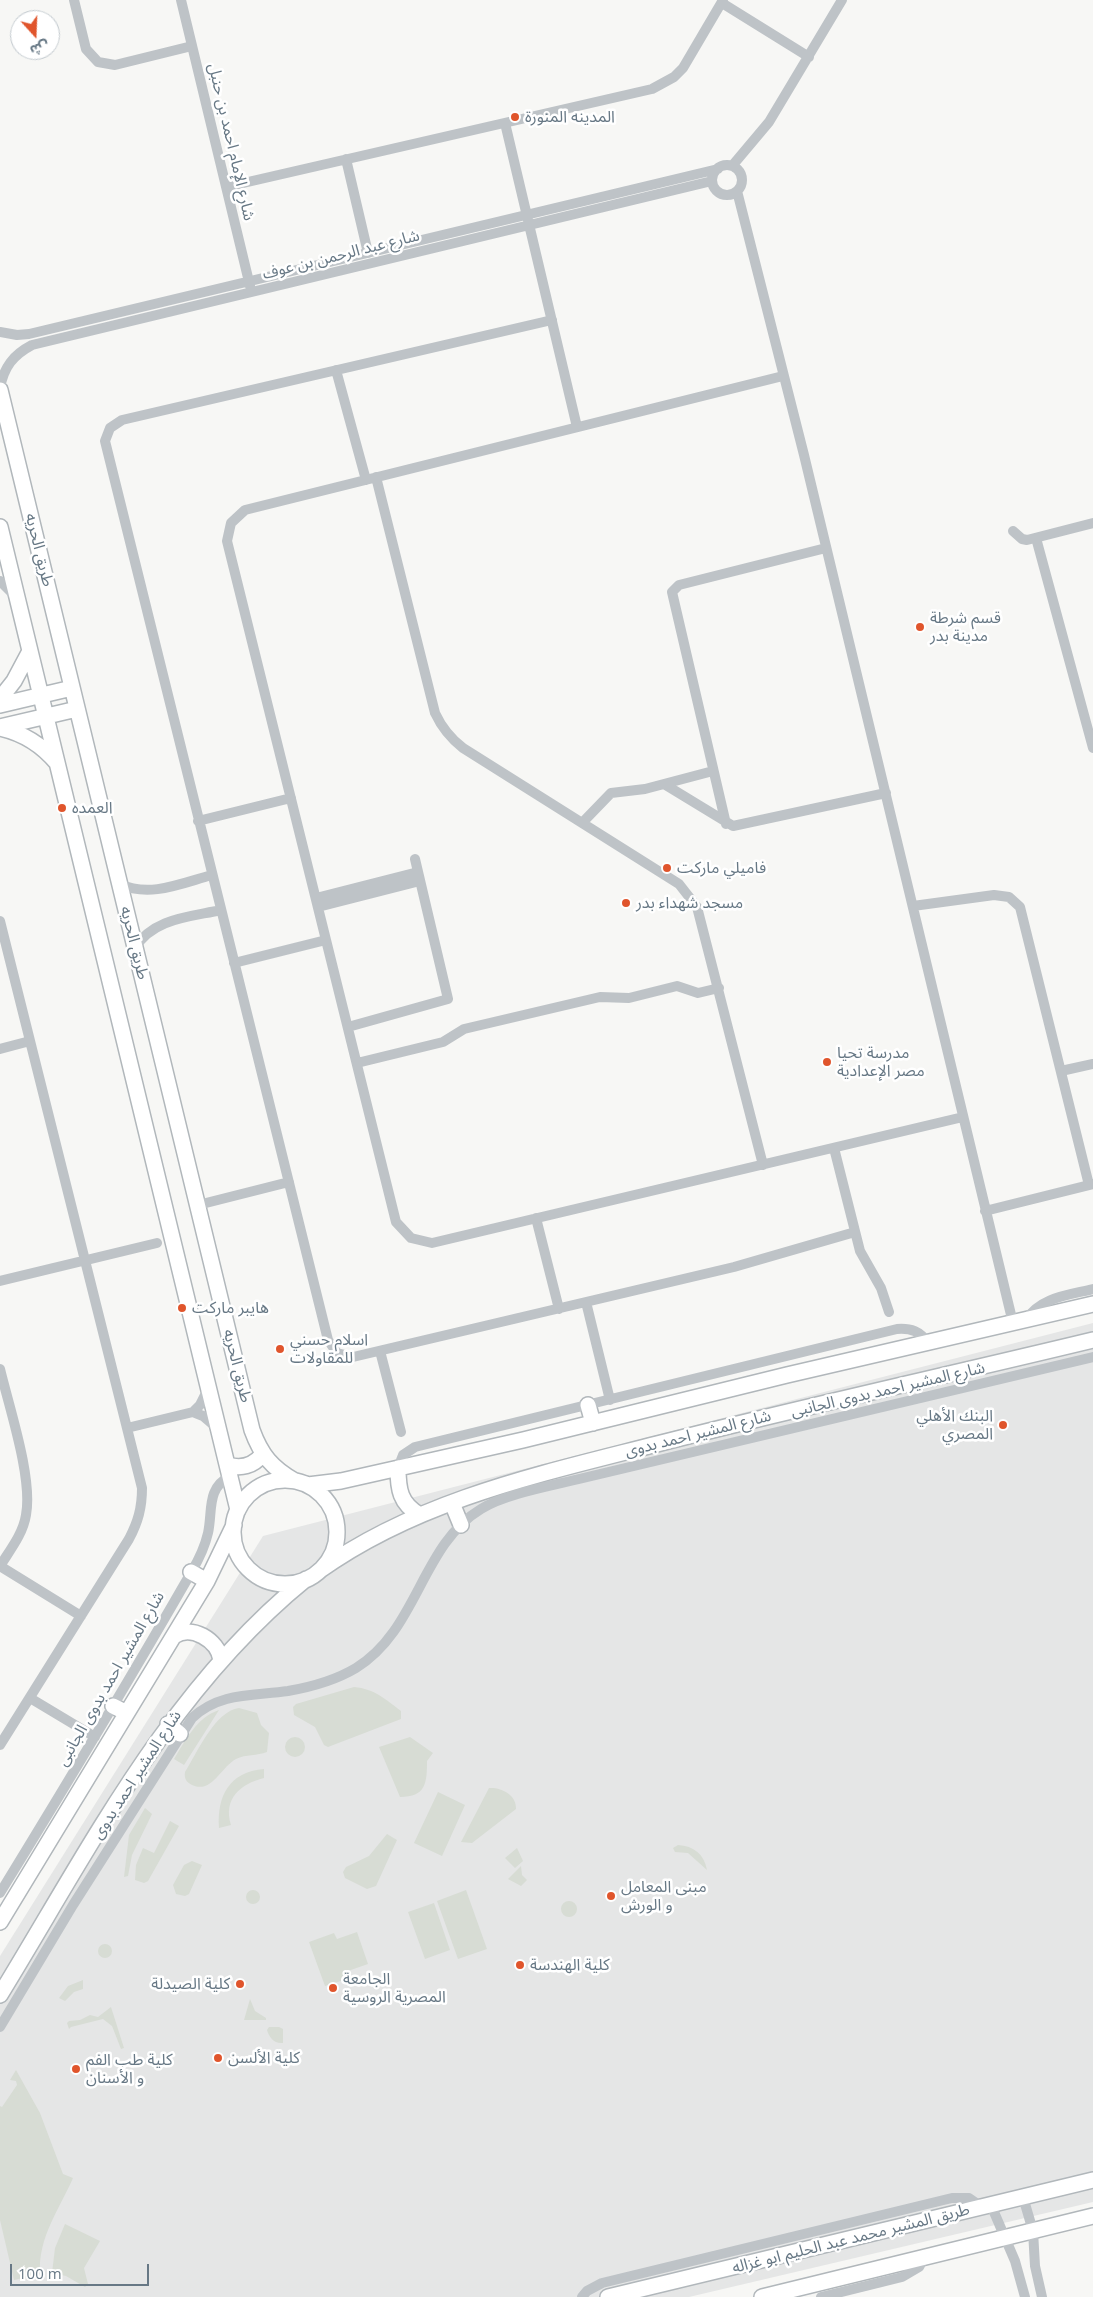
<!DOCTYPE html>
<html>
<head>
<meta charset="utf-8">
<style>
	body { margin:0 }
	#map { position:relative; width:1093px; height:2297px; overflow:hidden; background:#f7f7f5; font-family:"Open Sans","Noto Sans Arabic",sans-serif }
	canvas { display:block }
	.north { position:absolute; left:10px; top:10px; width:50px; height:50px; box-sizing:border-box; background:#fff; border:1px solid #c2c9ce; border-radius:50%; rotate:160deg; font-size:14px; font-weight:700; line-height:20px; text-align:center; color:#677885 }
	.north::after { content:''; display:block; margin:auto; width:18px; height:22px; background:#e0552c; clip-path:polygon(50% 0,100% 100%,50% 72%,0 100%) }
	.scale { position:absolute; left:10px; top:2264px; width:139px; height:22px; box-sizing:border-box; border:2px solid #677885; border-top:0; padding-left:6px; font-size:15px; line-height:18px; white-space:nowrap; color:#677885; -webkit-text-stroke:4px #fff; paint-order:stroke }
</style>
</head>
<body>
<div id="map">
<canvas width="1093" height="2297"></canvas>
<div class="north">ش</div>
<div class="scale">100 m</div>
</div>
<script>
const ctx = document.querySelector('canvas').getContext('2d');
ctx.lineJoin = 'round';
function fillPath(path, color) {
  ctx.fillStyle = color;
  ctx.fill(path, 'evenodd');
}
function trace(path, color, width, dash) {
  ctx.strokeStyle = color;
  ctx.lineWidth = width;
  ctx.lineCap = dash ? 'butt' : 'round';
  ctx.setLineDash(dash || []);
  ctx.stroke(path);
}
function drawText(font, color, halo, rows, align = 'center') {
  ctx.font = font + ' "Open Sans","Noto Sans Arabic",sans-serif';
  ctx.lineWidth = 5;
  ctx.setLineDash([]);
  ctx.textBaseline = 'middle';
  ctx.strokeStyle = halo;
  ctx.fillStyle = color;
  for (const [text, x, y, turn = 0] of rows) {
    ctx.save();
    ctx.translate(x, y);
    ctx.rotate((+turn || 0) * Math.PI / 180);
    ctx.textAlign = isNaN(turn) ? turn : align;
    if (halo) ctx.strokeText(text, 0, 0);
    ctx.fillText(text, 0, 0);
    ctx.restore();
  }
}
fillPath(new Path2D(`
	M1093 1323V2202L689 2297H0V1956L263 1536Z`), '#e5e6e6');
fillPath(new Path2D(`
	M354 1687C375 1689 385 1699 401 1711V1719L328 1747 324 1745 315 1727 294 1715 293 1707 296 1704Z
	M239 1708 257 1713 261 1725 269 1733 267 1752C257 1756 246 1754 236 1759 220 1768 212 1794 192 1785 186 1782 184 1778 185 1772 197 1753 215 1711 239 1708Z
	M219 1710 184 1765 174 1759C186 1740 196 1718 219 1710Z
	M285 1747a10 10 0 1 1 20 0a10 10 0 1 1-20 0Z
	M410 1737 433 1753 427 1761C427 1783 426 1797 400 1797L379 1747Z
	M264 1769V1778C240 1784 223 1799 231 1825L219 1828C217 1796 229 1772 264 1769Z
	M489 1788C501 1787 517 1795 516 1809L472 1843 461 1842Z
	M438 1792 465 1805 442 1856 414 1843Z
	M145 1808 152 1814 132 1855 128 1876 124 1877 129 1835Z
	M170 1821 179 1826 148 1881 144 1883 135 1880 136 1865 143 1848 154 1853Z
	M387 1834 397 1840 376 1886 367 1889 345 1878 343 1872 346 1867 369 1856Z
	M678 1845C694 1846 704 1854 707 1870L688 1853 675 1852 673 1848Z
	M517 1848 523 1861 515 1868 505 1858Z
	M192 1861 202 1865 189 1894 185 1896 176 1894 173 1885 184 1865Z
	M521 1866 522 1875 527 1880 521 1886 508 1879Z
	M246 1897a7 7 0 1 1 14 0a7 7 0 1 1-14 0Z
	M466 1890 487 1949 458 1959 437 1901Z
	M561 1909a8 8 0 1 1 16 0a8 8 0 1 1-16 0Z
	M434 1903 450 1950 425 1959 408 1912Z
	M357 1932 368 1964 348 1971 350 1978 325 1986 309 1942 334 1933 337 1939Z
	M98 1951a7 7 0 1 1 14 0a7 7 0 1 1-14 0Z
	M83 1980V1989L74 1992 65 2001 59 1998 68 1986Z
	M250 1999 255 2011 266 2018V2020H244Z
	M111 2007 124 2048 121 2049 112 2026 103 2019 71 2027 69 2029 67 2023 69 2021 80 2020 90 2015 98 2017Z
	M269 2027H279L283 2029V2043C274 2044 269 2037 267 2030Z
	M16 2070 40 2113 63 2174 73 2178C59 2210 38 2237 40 2274L14 2280 0 2220V2106L2 2107 17 2085 16 2081 10 2080Z
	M65 2224 100 2241 84 2268 88 2284 85 2287 66 2276 52 2273 55 2248Z`), '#d7dcd4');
const secondary = new Path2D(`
	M0 390 252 1430C261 1455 272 1468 295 1481
	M0 527 238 1510
	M0 699 14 681 30 651
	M0 705 72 688
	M0 727 77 709
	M0 728C23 733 42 745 57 763
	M588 1405 593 1423
	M228 1465C241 1469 253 1466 262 1455
	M398 1468C398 1489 400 1504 420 1515
	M233 1532a52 52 0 1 1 104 0a52 52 0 1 1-104 0Z
	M308 1485 341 1481 523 1440 787 1375 1093 1304
	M452 1503 461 1525
	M319 1571C418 1500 540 1474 657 1444 802 1407 948 1375 1093 1340
	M191 1572 207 1581
	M174 1636C191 1624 218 1640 221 1660
	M113 1706 127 1713
	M168 1724 180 1734
	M0 1922 207 1581 234 1525
	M0 1995C90 1848 169 1690 306 1579
	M608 2297 1093 2180
	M762 2297 1093 2216`);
trace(secondary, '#b1b7bb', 18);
trace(new Path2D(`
	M74 0 86 49 98 62 115 65 192 46
	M181 0 250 286
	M722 3 809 57
	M505 123 577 427
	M346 159 368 253
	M712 180a15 15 0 1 1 30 0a15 15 0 1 1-30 0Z
	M732 166 769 122 842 0
	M226 187 652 89 674 77 683 68 723 0
	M737 191 804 455 1013 1323
	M552 320 122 420 110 428 105 441 328 1340 337 1353 353 1357 734 1267 855 1232
	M0 332 17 335 29 334 718 169
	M336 370 366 480
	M783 376 245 510 231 523 227 541 396 1222 411 1238 432 1243 963 1117
	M0 388C4 367 13 355 32 345L712 181
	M376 477 435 713C442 728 450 738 463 748L679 884 697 907 763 1165
	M1013 531 1022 539 1027 540 1093 523
	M1036 538 1093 748
	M0 581 17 598
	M664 784 733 826 886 793
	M198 821 291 798
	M582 823 611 793 645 789 713 771
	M726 824 672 592 679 585 826 548
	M120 884C150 898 182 883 212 875
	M316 898 418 872
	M913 906 994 895 1009 897 1020 907 1089 1185
	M318 907 420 881
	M0 921 142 1488C142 1508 138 1522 129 1539L0 1745
	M135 948C153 918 190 917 221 910
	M234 963 326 940
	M348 1027 448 999 415 859
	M0 1049 30 1041
	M357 1063 443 1042 464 1029 600 997 629 998 677 986 698 993 719 988
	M1061 1071 1093 1064
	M834 1148 860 1251 881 1288 889 1312
	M198 1205 289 1182
	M985 1211 1093 1184
	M536 1218 559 1309
	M0 1281 157 1243
	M586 1302 610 1400
	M1026 1320C1040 1297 1069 1295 1093 1289
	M380 1351 401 1432
	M0 1369C9 1407 33 1478 26 1515 23 1534 10 1550 0 1566
	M193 1412 203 1416 217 1428
	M127 1428 193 1412 200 1405 208 1389
	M398 1468 403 1455 415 1447 897 1329C911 1328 920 1331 928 1343
	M0 1566 81 1616
	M30 1698 95 1737
	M0 1893C65 1787 130 1679 192 1571 199 1559 205 1546 208 1533 213 1510 206 1489 230 1476
	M0 2027 73 1905 192 1718C220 1692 253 1696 288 1691 311 1687 336 1680 356 1668 418 1630 421 1545 481 1509 505 1494 551 1486 579 1479L1093 1357
	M1023 2197 1033 2231 1035 2266 1042 2297
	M991 2205 1015 2261 1025 2297
	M582 2297 587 2291 602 2283 952 2198H969L982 2207
	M821 2297 902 2277 919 2267 925 2256`), '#bec3c7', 10);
trace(secondary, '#fff', 15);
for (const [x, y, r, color] of [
	[515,117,5,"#e0552c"],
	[920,627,5,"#e0552c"],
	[62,808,5,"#e0552c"],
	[667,868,5,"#e0552c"],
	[626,903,5,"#e0552c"],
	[827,1062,5,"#e0552c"],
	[182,1308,5,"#e0552c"],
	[280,1349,5,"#e0552c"],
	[1003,1425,5,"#e0552c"],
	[611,1896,5,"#e0552c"],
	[520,1965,5,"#e0552c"],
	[240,1984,5,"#e0552c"],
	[333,1988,5,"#e0552c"],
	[218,2058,5,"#e0552c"],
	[76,2069,5,"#e0552c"]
]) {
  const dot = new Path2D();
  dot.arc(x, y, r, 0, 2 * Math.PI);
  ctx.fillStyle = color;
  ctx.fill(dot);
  trace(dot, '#fff', 2);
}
drawText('16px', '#677885', '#fff', [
	["المدينه المنورة",525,117],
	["قسم شرطة",930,618],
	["مدينة بدر",930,636],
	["العمده",72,808],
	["فاميلي ماركت",677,868],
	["مسجد شهداء بدر",636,903],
	["مدرسة تحيا",837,1053],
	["مصر الإعدادية",837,1071],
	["هايبر ماركت",192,1308],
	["اسلام حسني",290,1340],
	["للمقاولات",290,1358],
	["البنك الأهلي",993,1416,"right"],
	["المصري",993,1434,"right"],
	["مبنى المعامل",621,1887],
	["و الورش",621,1905],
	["كلية الهندسة",530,1965],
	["الجامعة",343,1979],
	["المصرية الروسية",343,1997],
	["كلية الصيدلة",230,1984,"right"],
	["كلية الألسن",228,2058],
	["كلية طب الفم",86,2060],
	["و الأسنان",86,2078]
], 'left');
drawText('16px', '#677885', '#fff', [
	["شارع الإمام احمد بن حنبل",231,142,77],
	["شارع عبد الرحمن بن عوف",341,255,-14],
	["طريق الحريه",39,550,76],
	["طريق الحريه",134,943,76],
	["طريق الحريه",237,1366,76],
	["شارع المشير احمد بدوى الجانبى",888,1390,-13],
	["شارع المشير احمد بدوى",698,1434,-14],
	["شارع المشير احمد بدوى الجانبى",111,1679,-60],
	["شارع المشير احمد بدوى",137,1775,-57],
	["طريق المشير محمد عبد الحليم ابو غزاله",851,2239,-14]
]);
</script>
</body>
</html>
